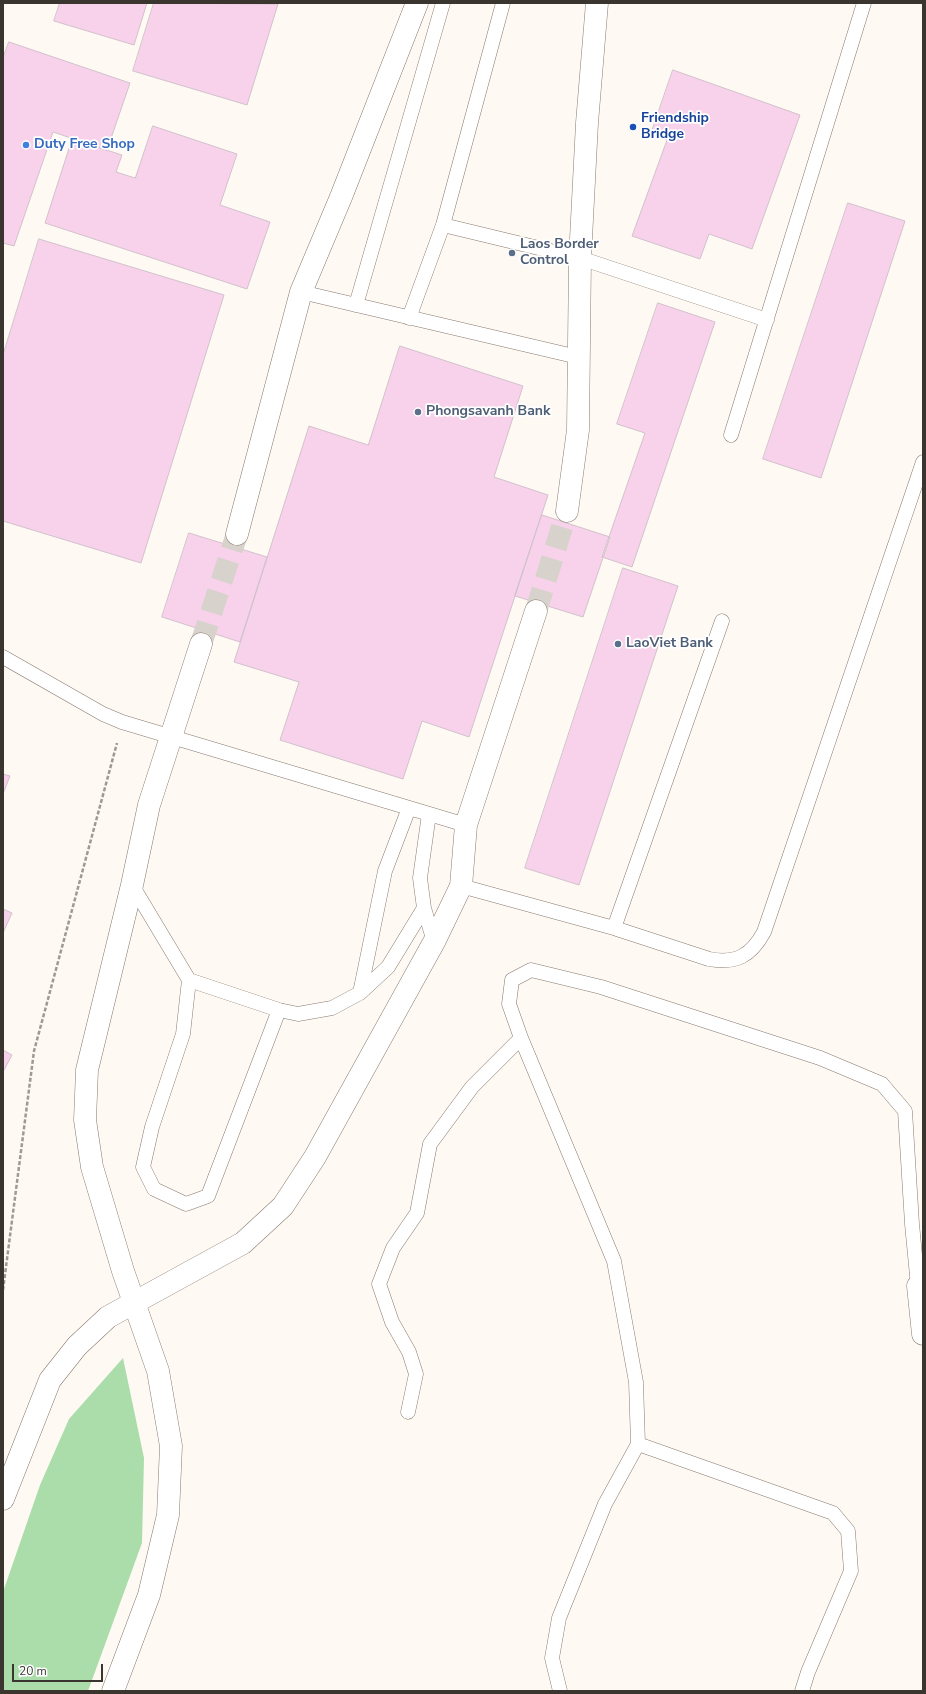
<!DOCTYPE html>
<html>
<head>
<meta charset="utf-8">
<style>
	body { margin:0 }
	#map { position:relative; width:926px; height:1694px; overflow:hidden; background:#fff9f4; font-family:"Nunito Sans",sans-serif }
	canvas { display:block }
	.frame { position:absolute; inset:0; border:4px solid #3b3530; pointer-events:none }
	.scale { position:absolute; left:12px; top:1664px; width:91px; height:18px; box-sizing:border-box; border:2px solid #3b3530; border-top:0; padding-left:5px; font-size:12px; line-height:14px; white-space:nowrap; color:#3b3530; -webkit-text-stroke:3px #fff; paint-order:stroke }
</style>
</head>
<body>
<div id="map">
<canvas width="926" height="1694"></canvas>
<div class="frame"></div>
<div class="scale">20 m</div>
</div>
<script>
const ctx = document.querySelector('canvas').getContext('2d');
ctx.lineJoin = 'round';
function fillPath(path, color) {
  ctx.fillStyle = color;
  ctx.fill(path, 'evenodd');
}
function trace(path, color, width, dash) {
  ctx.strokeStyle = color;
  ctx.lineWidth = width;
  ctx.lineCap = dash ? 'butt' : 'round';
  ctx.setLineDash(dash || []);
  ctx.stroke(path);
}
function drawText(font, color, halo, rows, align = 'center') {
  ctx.font = font + ' "Nunito Sans",sans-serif';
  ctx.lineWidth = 3.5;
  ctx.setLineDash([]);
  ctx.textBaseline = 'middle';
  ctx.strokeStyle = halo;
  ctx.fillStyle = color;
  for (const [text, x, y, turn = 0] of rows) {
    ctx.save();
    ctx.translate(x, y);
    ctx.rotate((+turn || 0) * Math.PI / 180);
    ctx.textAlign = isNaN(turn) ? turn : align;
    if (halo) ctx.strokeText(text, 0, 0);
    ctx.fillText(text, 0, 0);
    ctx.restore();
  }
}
fillPath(new Path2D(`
	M123 1358 144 1458 142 1543 88 1691H3V1592L40 1485 69 1419Z`), '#ada');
const building = new Path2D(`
	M60 3H147L134 45 54 21Z
	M154 3 278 4 247 105 133 71Z
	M9 42 130 83 107 150 53 132 14 246 3 243V58Z
	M673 70 800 115 752 249 709 234 700 259 632 236 667 140 651 134Z
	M153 126 237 154 220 205 270 222 247 289 45 223 72 139 122 155 116 172 135 178Z
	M848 203 905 221 821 478 763 459Z
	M39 239 224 295 141 563 3 521V355Z
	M658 303 715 322 632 567 602 557 645 433 617 424Z
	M400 346 523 386 494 477 548 495 469 737 422 721 403 779 280 740 299 682 234 662 309 426 368 445Z
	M542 515 610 537 583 617 515 596Z
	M189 533 267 557 240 642 162 617Z
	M623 568 678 586 579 885 525 868Z
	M3 774 10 776 3 794Z
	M3 909 12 913 3 933Z
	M3 1050 12 1055 3 1072Z`);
fillPath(building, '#f7d2ea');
trace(building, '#d1c1cb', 1);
trace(new Path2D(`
	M536 611 567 511
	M201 644 237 534`), '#d8d2cd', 22, [22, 11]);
const service = new Path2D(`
	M443 225 580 258 767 320
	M301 292 578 357
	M356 305 443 3
	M409 318 443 225 503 3
	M731 435 864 3
	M3 657 103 714 122 722 466 825
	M429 814 420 878 424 908 434 942
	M132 885 189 980 183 1034 152 1127 143 1167 154 1189 186 1204 208 1196 279 1010 298 1014 332 1008 360 993 388 967 424 908
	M461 886 614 928 709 959C736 964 751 956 764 932L923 462
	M614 928 722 621
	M189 980 279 1010
	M360 993 385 871 409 808
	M521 1038 614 1261 636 1382 638 1444 605 1504 559 1618 552 1658 560 1691
	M408 1412 416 1374 409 1352 392 1322 379 1284 393 1248 417 1213 430 1144 472 1087 521 1038 509 1004 512 980 531 970 601 987 820 1058 882 1084 905 1111 912 1224 918 1286
	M638 1444 833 1513 848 1531 851 1571 808 1672 802 1691`);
const minor = new Path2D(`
	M923 1281 918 1286 923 1334`);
const trunk = new Path2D(`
	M567 511 578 430 580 258 587 123 597 3
	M237 534 301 292 341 197 417 3
	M3 1499 50 1380 77 1346 108 1317 243 1243 283 1206 315 1157 434 942 461 886 466 825 536 611
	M113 1691 149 1595 168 1515 171 1446 158 1371 123 1271 92 1167 85 1120 87 1070 132 885 149 805 201 644`);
trace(service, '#887a70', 15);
trace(minor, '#887a70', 23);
trace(trunk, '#887a70', 23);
trace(new Path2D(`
	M3 1290 34 1051 117 743`), '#9f9994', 2.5, [4, 2]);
trace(service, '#fff', 14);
trace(minor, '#fff', 22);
trace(trunk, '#fff', 22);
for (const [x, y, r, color] of [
	[633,127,4,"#1a4fb4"],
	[26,145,4,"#3f7fe0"],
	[512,253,4,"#5c6f8a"],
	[418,412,4,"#5c6f8a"],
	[618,644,4,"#5c6f8a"]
]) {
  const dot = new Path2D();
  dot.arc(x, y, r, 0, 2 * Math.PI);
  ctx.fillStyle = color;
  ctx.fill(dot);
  trace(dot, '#fff', 1.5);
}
drawText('bold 14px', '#164399', '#fff', [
	["Friendship",641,119],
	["Bridge",641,135]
], 'left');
drawText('bold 14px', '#366cbe', '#fff', [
	["Duty Free Shop",34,145]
], 'left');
drawText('bold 14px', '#4e5e75', '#fff', [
	["Laos Border",520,245],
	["Control",520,261],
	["Phongsavanh Bank",426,412],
	["LaoViet Bank",626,644]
], 'left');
</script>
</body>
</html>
